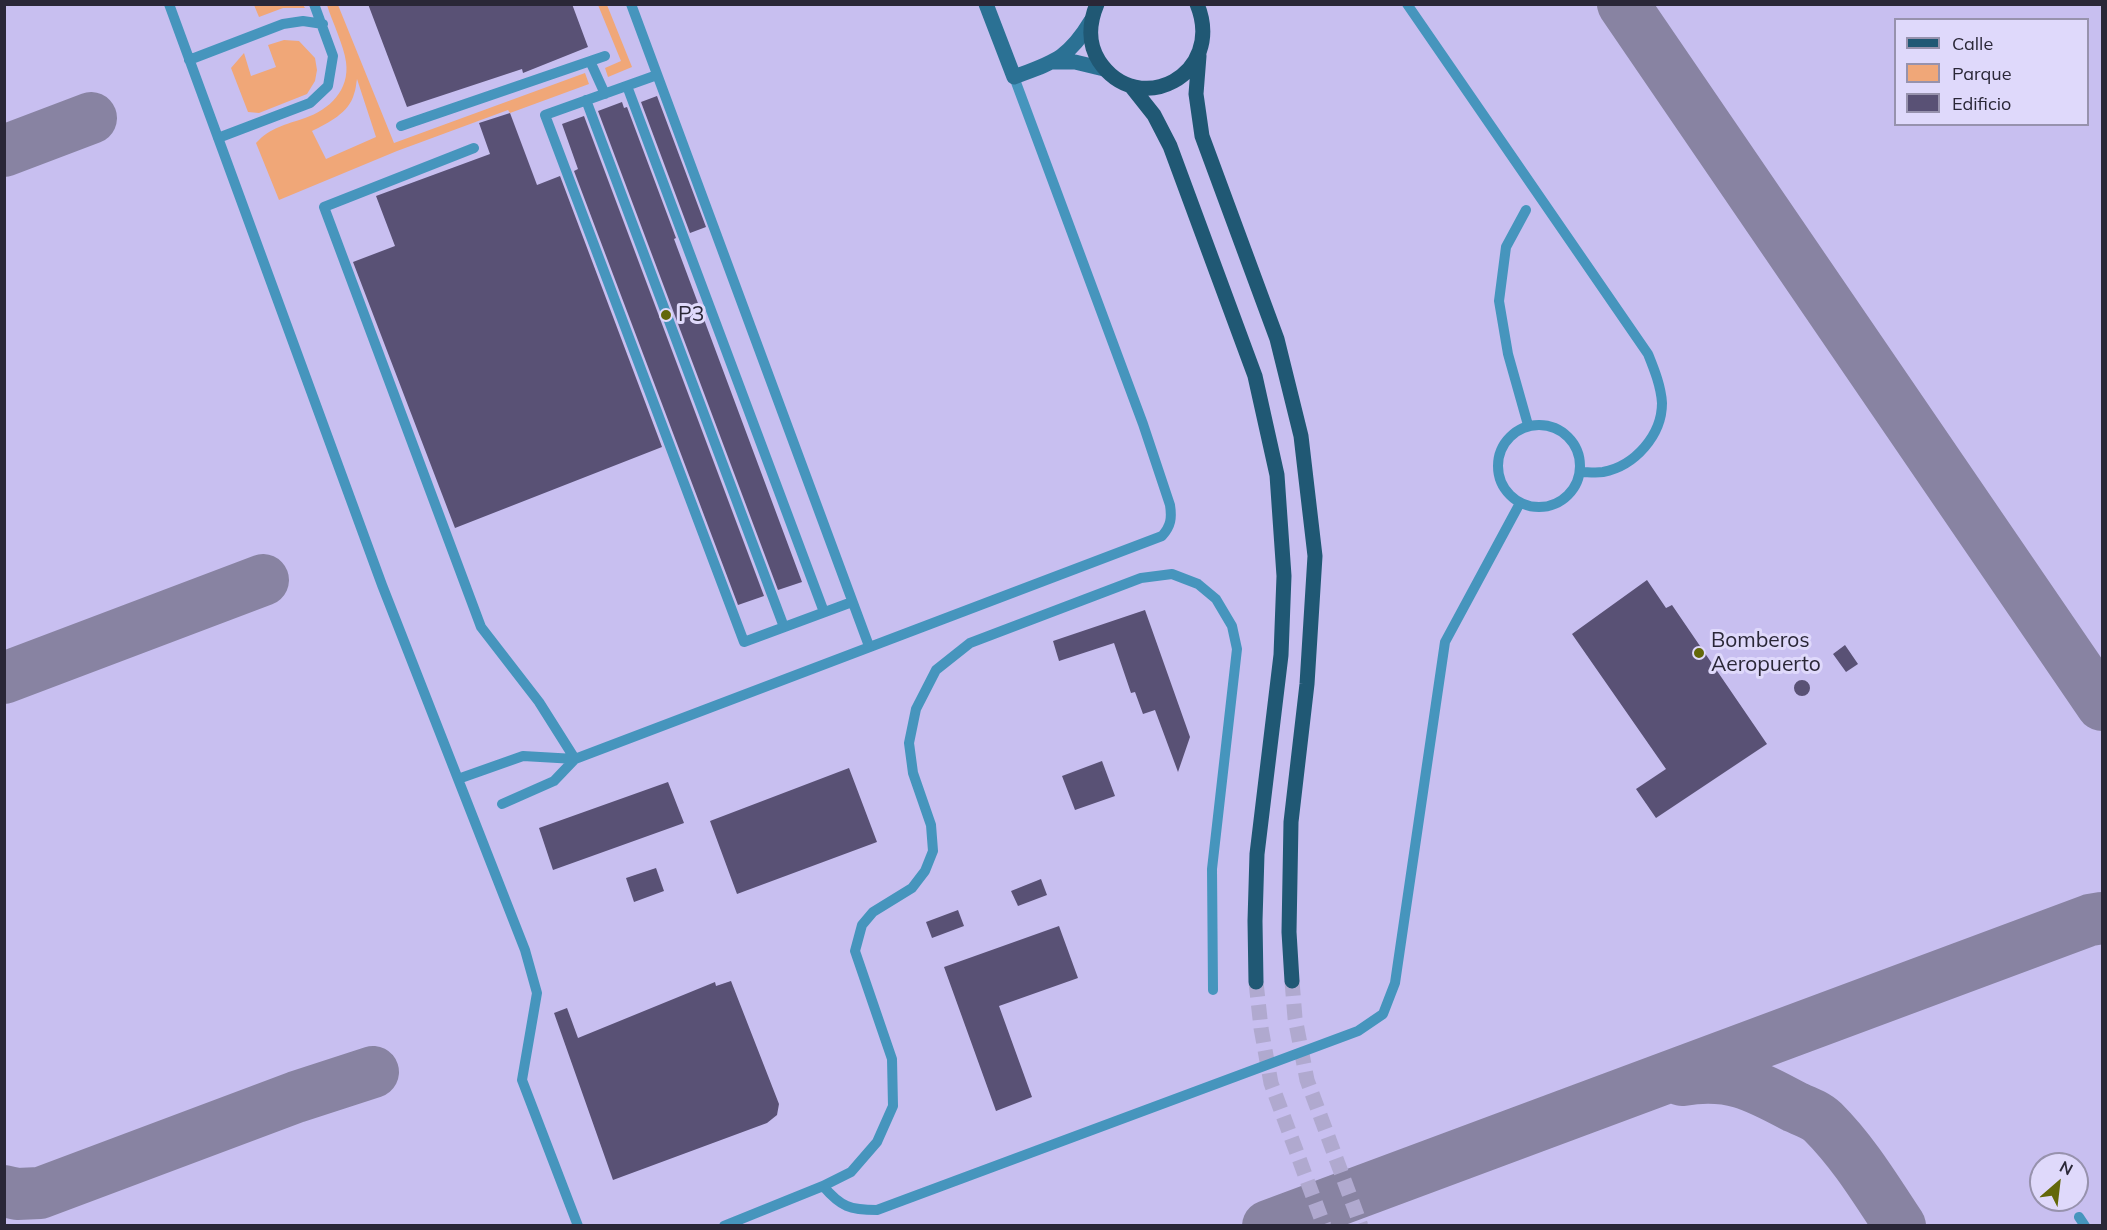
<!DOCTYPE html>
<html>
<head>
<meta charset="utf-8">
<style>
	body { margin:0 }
	#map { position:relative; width:2107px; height:1230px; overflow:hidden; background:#d2caf5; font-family:Mulish,sans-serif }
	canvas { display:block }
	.frame { position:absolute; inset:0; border:6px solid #2a2737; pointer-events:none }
	.legend { position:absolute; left:1894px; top:18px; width:195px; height:108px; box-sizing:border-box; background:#dfd9fb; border:2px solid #9792ad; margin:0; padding:8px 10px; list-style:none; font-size:18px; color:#2a2737 }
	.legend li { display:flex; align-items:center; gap:12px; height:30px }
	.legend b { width:30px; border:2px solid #9792ad }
	.north { position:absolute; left:2029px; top:1152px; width:60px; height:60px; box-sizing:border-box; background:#dfd9fb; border:2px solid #9792ad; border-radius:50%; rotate:28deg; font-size:16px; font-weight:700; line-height:24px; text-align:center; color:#2a2737 }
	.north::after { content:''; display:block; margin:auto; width:21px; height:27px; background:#636809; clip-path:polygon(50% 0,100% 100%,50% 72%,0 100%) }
</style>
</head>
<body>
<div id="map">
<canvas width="2107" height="1230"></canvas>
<div class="frame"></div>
<ul class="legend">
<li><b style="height:8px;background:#205874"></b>Calle</li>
<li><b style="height:16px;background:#f0a778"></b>Parque</li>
<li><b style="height:16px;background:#595175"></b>Edificio</li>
</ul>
<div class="north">N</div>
</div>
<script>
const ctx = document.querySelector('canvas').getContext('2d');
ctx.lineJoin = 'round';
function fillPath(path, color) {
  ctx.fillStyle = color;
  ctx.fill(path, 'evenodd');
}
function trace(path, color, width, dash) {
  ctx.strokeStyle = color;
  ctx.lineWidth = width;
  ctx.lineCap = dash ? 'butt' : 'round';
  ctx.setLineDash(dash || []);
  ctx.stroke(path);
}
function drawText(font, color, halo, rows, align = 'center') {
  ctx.font = font + ' Mulish,sans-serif';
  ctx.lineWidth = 6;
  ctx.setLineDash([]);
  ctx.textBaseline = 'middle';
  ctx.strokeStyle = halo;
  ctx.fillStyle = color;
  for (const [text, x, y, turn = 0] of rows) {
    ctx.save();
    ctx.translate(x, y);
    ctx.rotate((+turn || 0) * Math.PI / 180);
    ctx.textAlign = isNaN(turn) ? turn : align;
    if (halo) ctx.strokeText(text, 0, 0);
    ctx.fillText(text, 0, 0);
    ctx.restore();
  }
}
fillPath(new Path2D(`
	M5 5H2102V1225L5 1226ZM1896 20H2088V124H1896ZM2041 1164H2077V1200H2041Z`), '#c8bff0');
fillPath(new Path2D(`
	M254 5H303L305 8H283L259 17Z
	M327 5H338L394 143 585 73 589 84 510 113 508 110 397 151 279 200 256 143C271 127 285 125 305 118 329 110 350 90 346 62 344 46 332 21 327 5ZM357 79 376 137 326 159 312 131C328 123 349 113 354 94 356 89 356 84 357 79Z
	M598 5H607L632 67 608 77 605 68 621 61Z
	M284 40 299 41 315 58 317 70 315 81 307 94 259 113 248 112 231 68 244 53 251 76 276 67 268 45Z`), '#f0a778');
trace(new Path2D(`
	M1623 4 2102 705
	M4 151 91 118
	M4 678 263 580
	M1682 1080C1730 1072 1754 1085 1795 1107 1804 1111 1816 1115 1823 1122 1854 1153 1876 1190 1900 1226
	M4 1191 17 1194 40 1193 296 1097 373 1072
	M1268 1226 2090 920 2102 918`), '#8883a2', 52);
fillPath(new Path2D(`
	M368 4H572L588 47 523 73 522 69 407 107Z
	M657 96 706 227 690 233 641 102Z
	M622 102 624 108 627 107 676 238 674 239 802 582 778 590 598 111Z
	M510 113 537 185 560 176 662 447 455 528 353 262 395 246 376 196 490 154 479 123Z
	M584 116 764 596 738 605 574 171 578 169 562 124Z
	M1647 580 1666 608 1672 605 1767 744 1656 818 1636 789 1666 769 1572 634Z
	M1145 610 1190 737 1178 772 1155 710 1143 714 1135 692 1131 693 1114 643 1059 661 1053 641Z
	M1845 645 1858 664 1846 672 1833 654Z
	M1794 688a8 8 0 1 1 16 0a8 8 0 1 1-16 0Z
	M1102 761 1115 796 1075 810 1062 776Z
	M849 768 877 842 737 894 710 821Z
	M668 782 684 823 553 870 539 828Z
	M656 868 664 891 634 902 626 878Z
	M1041 879 1047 895 1018 906 1011 891Z
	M958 910 964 926 932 938 926 922Z
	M1059 926 1078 978 999 1006 1032 1097 996 1111 944 967Z
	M731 981 779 1104 777 1115 767 1123 613 1180 554 1013 567 1008 578 1038 715 982 716 986Z`), '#595175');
trace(new Path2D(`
	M1292 981 1295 1018 1307 1080 1361 1226
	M1256 982 1261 1028 1271 1083 1324 1226`), '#b0a9cf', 15, [15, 8]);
trace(new Path2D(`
	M169 4 382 585 525 950 537 993 522 1080 578 1226
	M631 4 869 646
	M1407 4 1648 354C1654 369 1661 386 1662 403 1662 435 1635 466 1603 472 1596 473 1587 472 1580 472
	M189 60 283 24 303 21 323 24
	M590 61 605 94
	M657 75 545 115 744 642 852 602
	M627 86 824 612
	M586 100 784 627
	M401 126 605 56
	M218 138 310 103 328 86 333 56 314 4
	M474 148 324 207 481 627 539 702 575 759 1162 536C1171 526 1172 518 1170 505L1143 424 1014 77
	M1526 210 1506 247 1499 301 1508 354 1528 425
	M1498 466a41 41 0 1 1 82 0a41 41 0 1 1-82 0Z
	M458 779 523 756 575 759 554 781 502 804
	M823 1186C841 1207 850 1210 877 1210L1358 1031 1383 1014 1395 983 1445 642 1520 503
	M2079 1217 2085 1226
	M724 1226 823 1186 851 1172 877 1142 893 1106 892 1059 855 951 862 925 873 912 912 888 925 871 933 851 931 825 913 773 909 743 916 709 936 670 970 643 1141 578 1172 574 1198 584 1216 599 1232 626 1237 649 1212 869 1213 990`), '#4695bd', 10);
trace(new Path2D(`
	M986 4 1014 77C1054 62 1068 59 1091 21
	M1054 62H1075L1104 69`), '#2b7194', 15);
trace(new Path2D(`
	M1097 4C1089 23 1088 44 1099 61 1138 120 1226 75 1197 4
	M1199 56 1196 94 1202 136 1277 339 1301 436 1315 556 1307 684 1291 822 1289 932 1292 981
	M1131 86 1154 115 1170 146 1255 376 1277 475 1284 576 1281 655 1257 854 1255 921 1256 982`), '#205874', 15);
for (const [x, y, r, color] of [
	[666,315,6,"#636809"],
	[1699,653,6,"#636809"]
]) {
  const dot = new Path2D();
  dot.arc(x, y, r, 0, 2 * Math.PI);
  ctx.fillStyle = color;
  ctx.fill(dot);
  trace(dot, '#dfd9fb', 2);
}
drawText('21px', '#2a2737', '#dfd9fb', [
	["P3",678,315],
	["Bomberos",1711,641],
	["Aeropuerto",1711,665]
], 'left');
</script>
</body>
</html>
